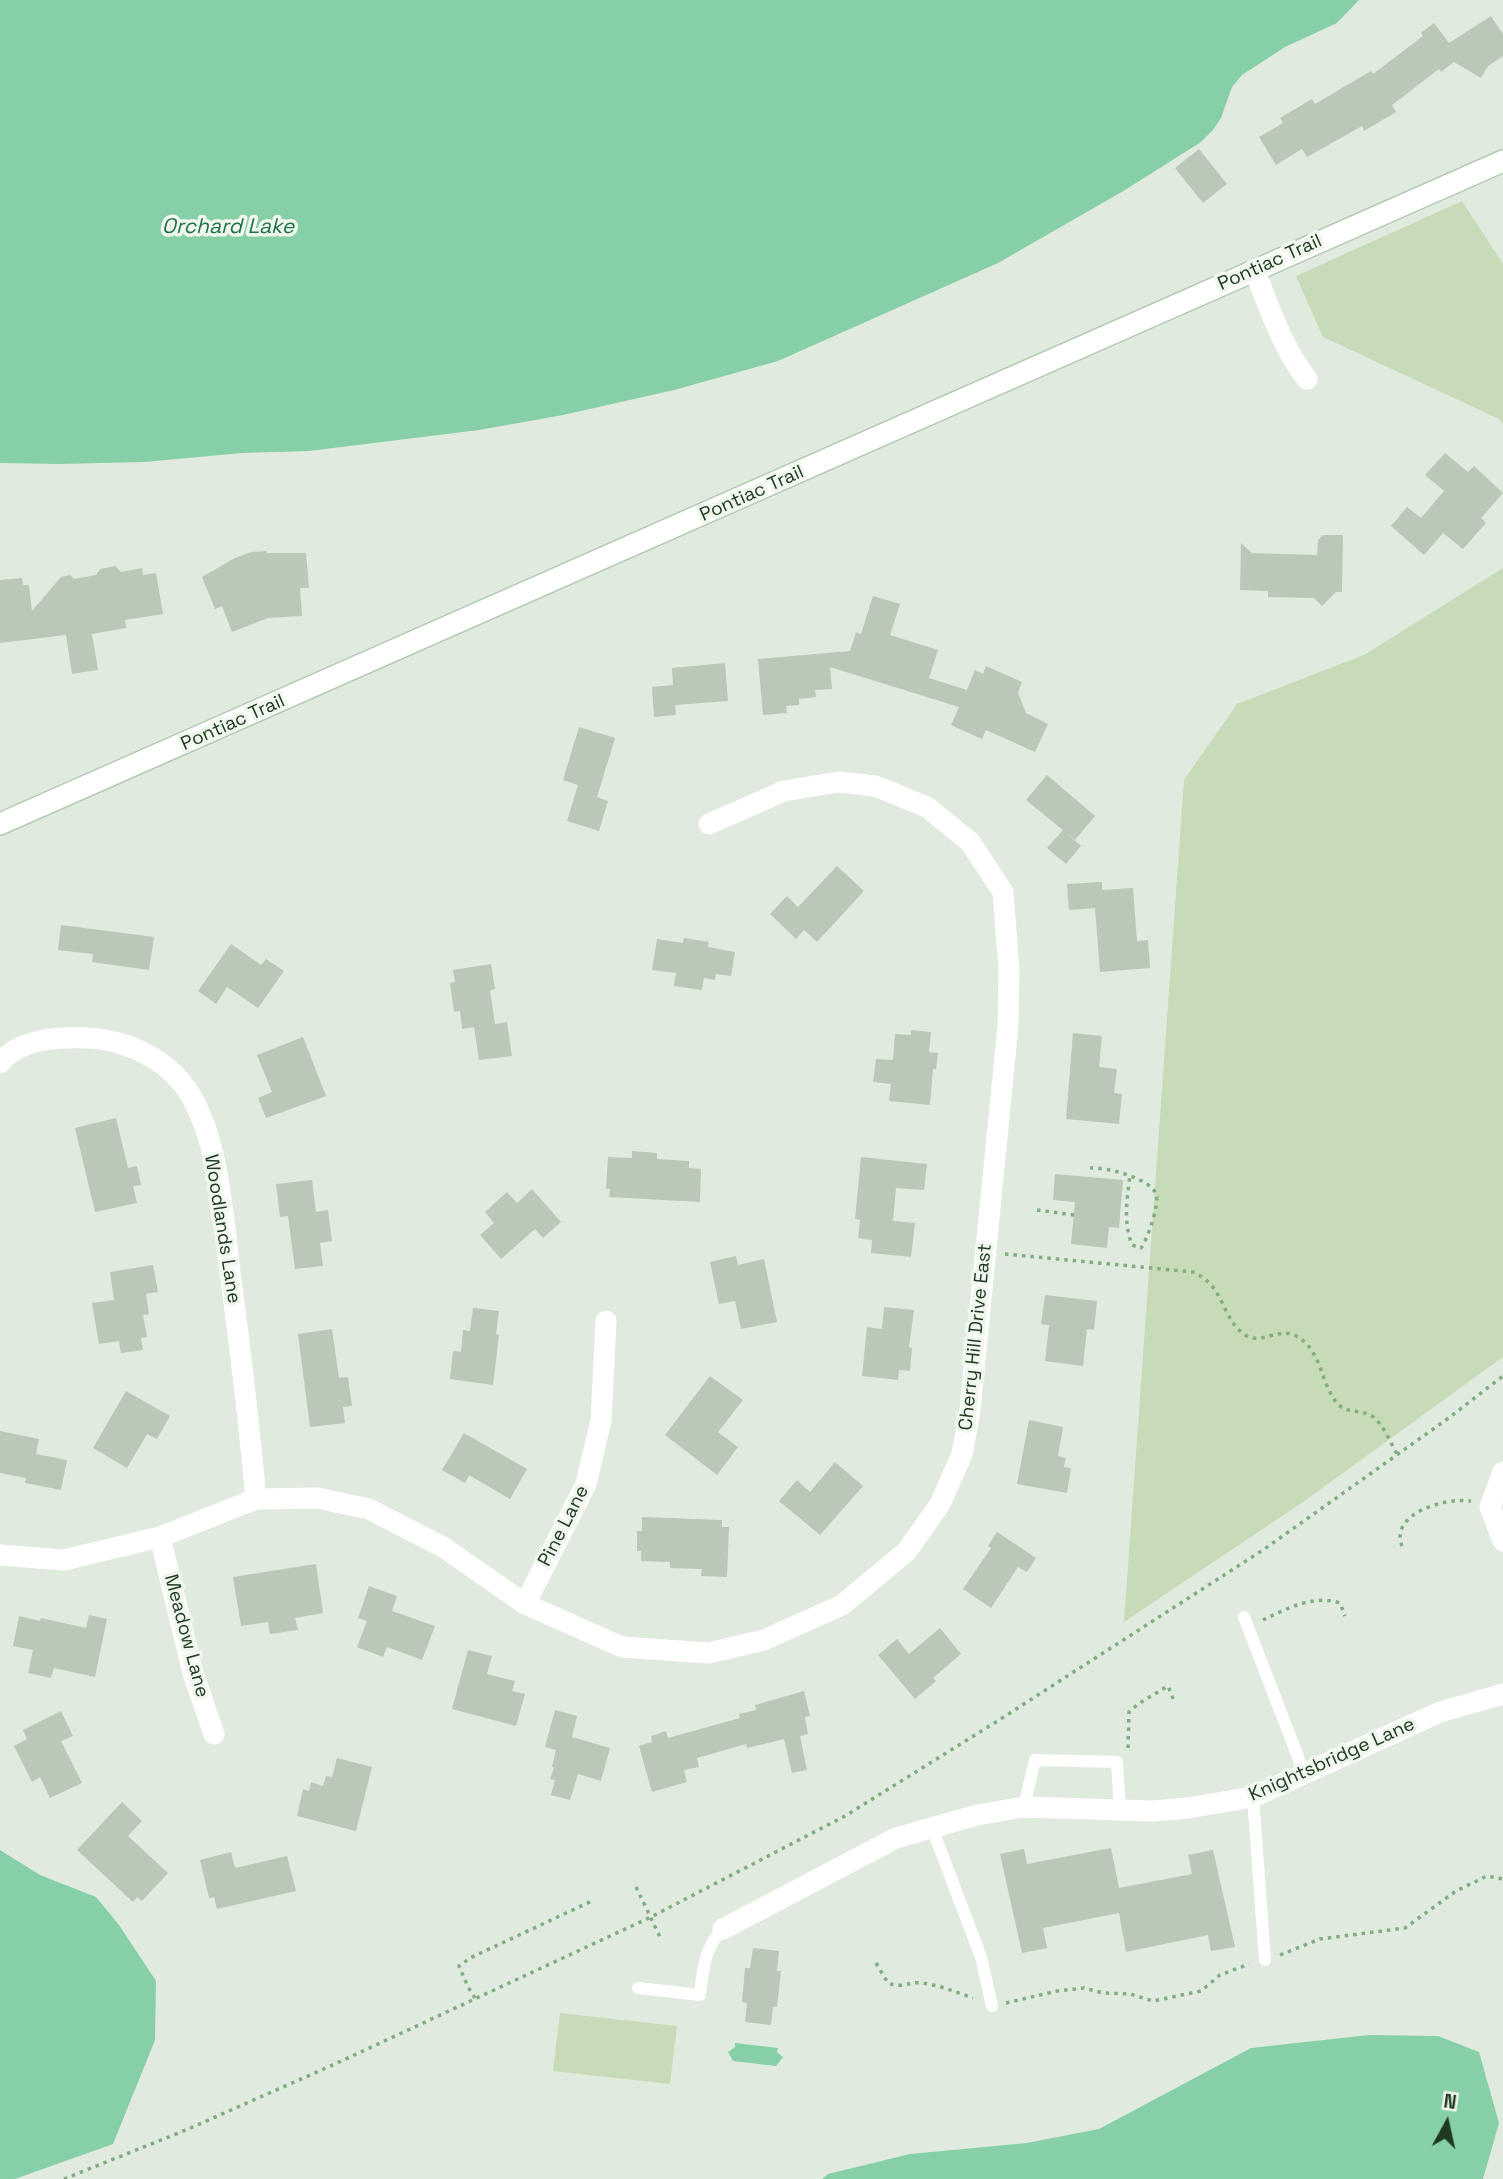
<!DOCTYPE html>
<html>
<head>
<meta charset="utf-8">
<style>
	body { margin:0 }
	#map { position:relative; width:1503px; height:2179px; overflow:hidden; background:#e1eadf; font-family:"Space Grotesk",sans-serif }
	canvas { display:block }
	.north { position:absolute; left:1412px; top:2088px; width:70px; height:70px; -webkit-text-stroke:5px #f1f7ef; paint-order:stroke; rotate:8deg; font-size:19px; font-weight:700; line-height:28px; text-align:center; color:#203a21 }
	.north::after { content:''; display:block; margin:auto; width:24px; height:32px; background:#203a21; clip-path:polygon(50% 0,100% 100%,50% 72%,0 100%) }
</style>
</head>
<body>
<div id="map">
<canvas width="1503" height="2179"></canvas>
<div class="north">N</div>
</div>
<script>
const ctx = document.querySelector('canvas').getContext('2d');
ctx.lineJoin = 'round';
function fillPath(path, color) {
  ctx.fillStyle = color;
  ctx.fill(path, 'evenodd');
}
function trace(path, color, width, dash) {
  ctx.strokeStyle = color;
  ctx.lineWidth = width;
  ctx.lineCap = dash ? 'butt' : 'round';
  ctx.setLineDash(dash || []);
  ctx.stroke(path);
}
function drawText(font, color, halo, rows, align = 'center') {
  ctx.font = font + ' "Space Grotesk",sans-serif';
  ctx.lineWidth = 7;
  ctx.setLineDash([]);
  ctx.textBaseline = 'middle';
  ctx.strokeStyle = halo;
  ctx.fillStyle = color;
  for (const [text, x, y, turn = 0] of rows) {
    ctx.save();
    ctx.translate(x, y);
    ctx.rotate((+turn || 0) * Math.PI / 180);
    ctx.textAlign = isNaN(turn) ? turn : align;
    if (halo) ctx.strokeText(text, 0, 0);
    ctx.fillText(text, 0, 0);
    ctx.restore();
  }
}
fillPath(new Path2D(`
	M1462 201 1503 264V425L1499 419 1323 337 1296 276Z
	M1503 568V1357L1303 1502 1124 1622 1184 780 1237 704 1364 655Z
	M560 2013 677 2026 670 2084 553 2071Z`), '#c7dbb8');
fillPath(new Path2D(`
	M0 0H1359L1337 23 1285 47 1242 75 1232 87 1221 118 1213 130 1201 142 1125 190 998 263 778 361 674 390 563 415 479 430 309 451 242 453 144 462 60 464 0 463Z
	M0 1850 40 1875 96 1897 119 1925 156 1981 155 2040 113 2144 15 2179H0Z
	M1369 2035 1438 2036 1479 2052 1499 2123 1483 2179H822L828 2174 910 2154 1027 2143 1099 2129 1251 2048Z
	M735 2043 778 2048 777 2052 783 2057 776 2066 733 2061 728 2052 735 2047Z`), '#87cfa7');
fillPath(new Path2D(`
	M1491 16 1503 34V56L1488 66 1481 78 1454 62 1441 72 1439 69 1392 105 1396 112 1364 131 1362 126 1307 157 1302 149 1276 165 1259 137 1283 123 1280 118 1312 99 1315 104 1371 71 1373 74 1423 36 1421 33 1434 23 1449 43Z
	M1199 149 1227 184 1203 203 1175 168Z
	M1445 453 1468 472 1474 466 1503 493 1481 518 1486 523 1463 549 1443 533 1424 555 1391 526 1407 507 1421 518 1444 491 1425 475Z
	M1323 535H1343L1342 592H1336L1322 606 1314 598 1268 597V591L1240 590 1241 543 1252 553 1317 555 1318 540Z
	M267 551V553H306L309 588H300L302 616 268 618 232 632 222 606 215 609 202 577 235 558 251 552Z
	M115 566 121 572 142 568 143 575 156 573 163 614 125 620 126 628 92 634 98 670 72 674 66 635 0 643V580L22 578 23 585H29L32 611 61 577 70 575 74 579 96 575 100 569Z
	M873 596 900 604 890 635 938 650 929 678 967 690 975 670 983 674 986 666 1022 682 1018 693 1026 713 1048 724 1035 752 986 730 982 739 951 725 959 707 830 667 832 689 815 690 816 697 799 699V705L786 706 787 713 763 715 758 659 850 651 856 632 861 634Z
	M725 663 728 701 675 705 676 715 654 717 652 687 673 685 672 668Z
	M579 727 615 738 597 797 608 801 599 831 567 821 578 785 563 780Z
	M1047 775 1095 816 1075 840 1026 800Z
	M1063 830 1081 846 1066 864 1047 848Z
	M837 866 864 891 817 942 804 930 796 939 770 914 787 896 798 907Z
	M1102 882V890L1133 888 1137 941 1148 940 1150 968 1100 972 1095 908 1069 910 1067 884Z
	M61 925 154 937 149 970 92 962 93 954 58 950Z
	M684 938 709 942 708 947 735 952 731 976 716 974 715 980 704 978 702 990 674 986 676 973 652 970 657 939 683 943Z
	M231 944 261 965 266 959 284 971 258 1008 227 987 216 1004 198 991Z
	M491 964 495 989 490 990 495 1024 507 1022 512 1056 479 1060 474 1027 462 1029 460 1011 454 1012 450 983 455 982 453 970Z
	M911 1030 931 1032 929 1052 938 1053 936 1069H933L930 1105 889 1101 891 1084 873 1082 876 1059 893 1060 895 1034 911 1035Z
	M1073 1033 1102 1036 1099 1067 1117 1069 1114 1093 1122 1094 1119 1124 1066 1119Z
	M303 1037 326 1096 266 1118 258 1098 272 1092 257 1055Z
	M116 1118 128 1168 137 1166 141 1185 133 1186 137 1203 95 1212 75 1128Z
	M632 1151 657 1153V1159L689 1161V1168L701 1169 700 1202 609 1197 610 1189H606L608 1157 632 1158Z
	M861 1157 927 1164 924 1190 896 1188 893 1221 915 1223 911 1257 871 1253 872 1240 858 1238 860 1220 855 1219Z
	M1055 1174 1123 1180 1119 1228 1109 1227 1107 1248 1071 1244 1075 1202 1053 1200Z
	M312 1180 316 1212 328 1210 332 1241 320 1243 323 1266 295 1269 288 1216 280 1217 276 1184Z
	M532 1189 561 1222 543 1238 535 1229 501 1259 480 1235 494 1223 485 1212 507 1192 517 1203Z
	M736 1256 738 1265 764 1259 777 1322 741 1329 735 1301 719 1304 710 1262Z
	M153 1265 158 1292 146 1294 149 1314 143 1315 147 1337 141 1338 143 1350 121 1353 119 1341 99 1344 92 1303 114 1300 110 1272Z
	M1045 1295 1097 1301 1094 1330 1087 1329 1083 1366 1045 1361 1049 1325 1041 1324Z
	M884 1307 914 1310 909 1347 912 1348 910 1371 899 1370 898 1380 862 1376 867 1327 882 1329Z
	M473 1308 499 1311 496 1334 499 1335 493 1385 450 1379 453 1351 461 1352 463 1330 470 1331Z
	M332 1329 339 1378 348 1377 352 1406 343 1407 345 1423 310 1427 298 1334Z
	M710 1376 743 1400 718 1432 738 1447 717 1475 665 1435Z
	M126 1391 170 1416 157 1439 147 1434 127 1468 93 1448Z
	M1029 1420 1063 1427 1058 1456 1066 1458 1064 1467 1071 1468 1067 1493 1017 1484Z
	M0 1431 39 1439 36 1454 67 1460 61 1490 25 1483 26 1478 0 1473Z
	M464 1433 527 1469 510 1499 469 1475 465 1483 442 1470Z
	M835 1462 863 1486 820 1535 779 1501 797 1480 810 1492Z
	M642 1517 722 1520V1527H729L727 1577 701 1576 702 1569 670 1568V1562L641 1561V1551H637V1531H642Z
	M997 1532 1036 1558 1027 1572 1018 1567 991 1608 963 1589 991 1548 988 1546Z
	M316 1564 323 1613 295 1618 298 1630 270 1634 268 1622 241 1626 233 1577Z
	M369 1586 397 1596 392 1611 435 1626 422 1660 387 1647 383 1657 357 1647 367 1621 358 1618Z
	M89 1615 107 1619 95 1677 54 1668 51 1678 28 1673 33 1650 13 1646 19 1616 40 1621 41 1618 86 1628Z
	M940 1628 961 1654 933 1678 936 1681 915 1699 878 1655 897 1639 909 1654Z
	M468 1650 492 1656 487 1674 515 1681 512 1691 525 1694 516 1726 452 1709Z
	M804 1691 810 1716 805 1717 808 1734 800 1736 807 1770 792 1773 784 1739 747 1748 746 1744 697 1758 699 1767 684 1770 687 1782 652 1792 639 1746 652 1742 651 1736 666 1731 668 1738 740 1718 739 1714 756 1710 755 1705Z
	M555 1710 577 1716 572 1737 610 1748 601 1781 578 1774 570 1800 551 1795 555 1780 550 1779 554 1768 552 1767 556 1750 545 1747Z
	M61 1711 73 1736 61 1741 82 1783 50 1798 40 1777 32 1782 14 1746 27 1739 23 1730Z
	M337 1758 372 1767 356 1831 297 1816 303 1789 309 1791 311 1782 323 1786 326 1776 332 1777Z
	M122 1802 142 1821 128 1836 168 1873 142 1901 137 1897 133 1902 77 1850Z
	M1111 1848 1119 1888 1192 1874 1188 1855 1213 1850 1235 1947 1211 1951 1208 1935 1126 1952 1119 1913 1043 1928 1047 1948 1022 1953 1000 1854 1024 1849 1027 1864Z
	M231 1852 235 1868 287 1856 296 1891 217 1909 214 1897 209 1898 200 1860Z
	M753 1948 779 1951 777 1971H781L777 2007H773L771 2025 745 2022 747 2003 742 2002 745 1968H750Z`), '#bac8b7');
const secondary = new Path2D(`
	M0 824 1503 161`);
trace(secondary, '#b4cab2', 24);
trace(new Path2D(`
	M1090 1168C1106 1167 1150 1178 1156 1194 1160 1204 1147 1240 1141 1248L1132 1245C1123 1221 1127 1200 1130 1175
	M1037 1210 1074 1215
	M1005 1254 1193 1272C1226 1286 1221 1321 1247 1336 1261 1344 1278 1328 1294 1335 1321 1347 1320 1381 1336 1402 1345 1414 1358 1409 1370 1415 1382 1421 1390 1442 1397 1454
	M1402 1546C1389 1513 1447 1497 1471 1501
	M1263 1620C1286 1609 1314 1594 1340 1603L1345 1616
	M1128 1748 1129 1712 1138 1704 1168 1686 1174 1701
	M636 1887 661 1939
	M1280 1955 1320 1939 1405 1928 1456 1891 1487 1876 1503 1879
	M876 1963 888 1983C905 1989 908 1981 922 1983 939 1985 956 1992 973 1998
	M475 1998 468 1987 459 1966 470 1958 594 1900
	M1006 2003 1057 1991 1084 1988 1103 1993 1130 1994 1153 2001 1201 1991 1220 1975 1249 1964
	M64 2179 186 2130 335 2064 651 1917 845 1816 996 1722 1263 1550 1446 1420 1503 1376`), '#81ad80', 3.5, [3.5, 5]);
trace(new Path2D(`
	M1244 1617 1305 1775
	M1253 1797 1265 1960
	M1024 1807 1035 1760 1117 1762 1120 1811
	M932 1828 981 1957 992 2006
	M638 1988 700 1995C703 1970 704 1948 723 1929`), '#fff', 12);
trace(new Path2D(`
	M1254 269C1269 307 1282 347 1307 379
	M0 1063C20 1038 58 1037 88 1038 121 1039 161 1056 182 1083 218 1127 223 1216 230 1272 240 1347 249 1423 256 1499
	M1503 1472 1490 1507 1503 1541
	M160 1537 193 1673 214 1734
	M0 1555 64 1560 160 1537 256 1499 317 1498 369 1509 443 1547 525 1604 622 1647 709 1653 764 1640 842 1605 907 1551 940 1504 962 1454 970 1410 1008 1026 1009 969 1003 892 970 842 927 807 875 786 839 782 784 791 709 824
	M525 1604 586 1484 601 1421 606 1321
	M723 1929 896 1838 977 1815 1024 1807 1153 1811 1188 1808 1253 1797 1440 1712 1503 1694`), '#fff', 21);
trace(secondary, '#fff', 21);
drawText('19px', '#203a21', '#f1f7ef', [
	["Pontiac Trail",1270,263,-24],
	["Pontiac Trail",752,494,-24],
	["Pontiac Trail",233,723,-24],
	["Woodlands Lane",222,1229,81],
	["Cherry Hill Drive East",976,1337,-84],
	["Pine Lane",564,1526,-63],
	["Meadow Lane",186,1636,75],
	["Knightsbridge Lane",1332,1760,-24]
]);
drawText('italic 21px', '#1c7444', '#f1f7ef', [
	["Orchard Lake",228,227]
]);
</script>
</body>
</html>
